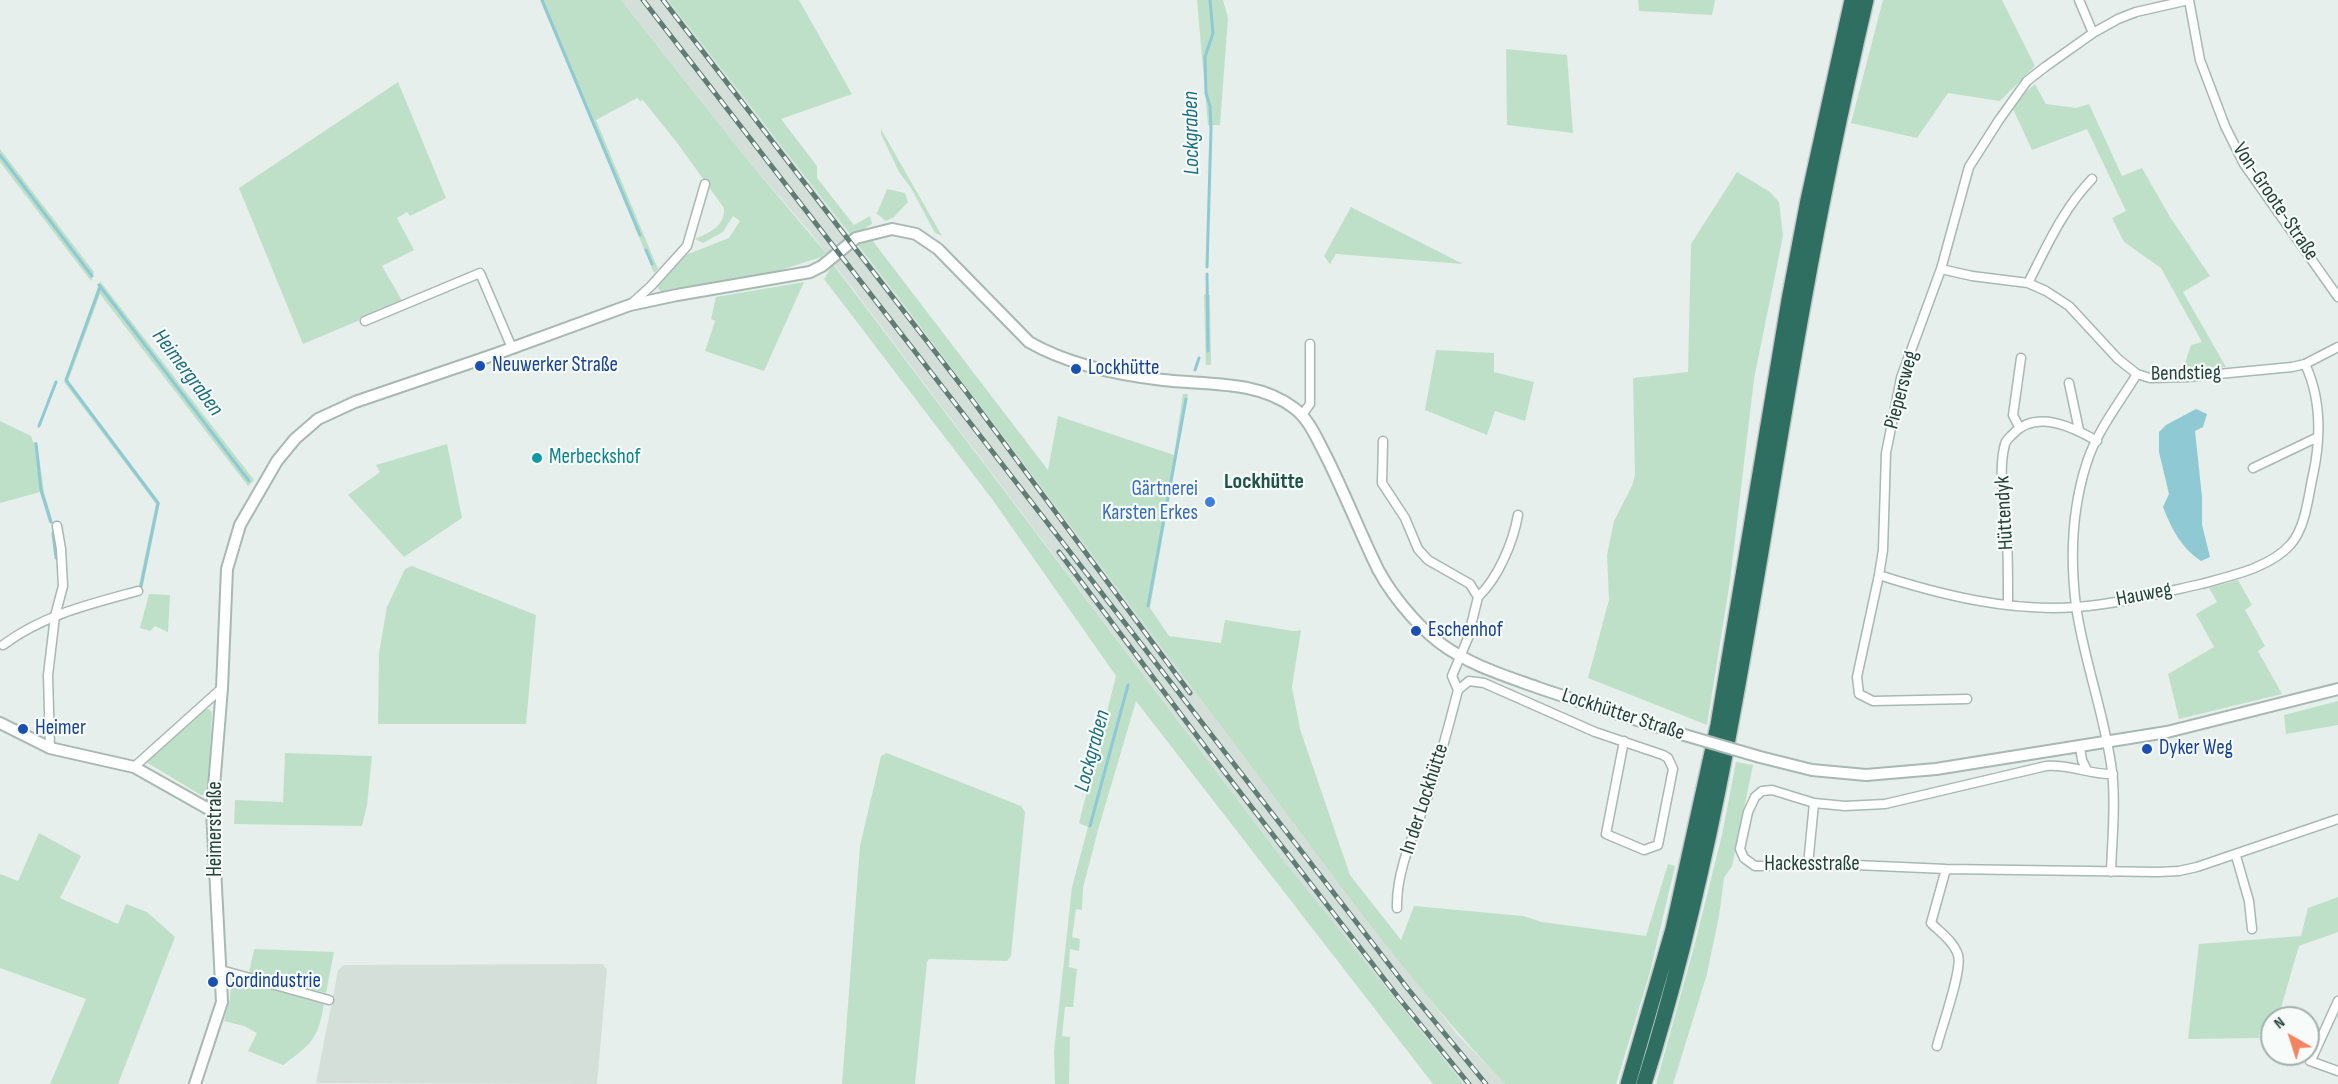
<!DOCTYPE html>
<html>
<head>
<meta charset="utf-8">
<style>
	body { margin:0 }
	#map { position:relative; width:2338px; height:1084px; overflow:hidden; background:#e6efeb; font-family:"Sofia Sans Condensed",sans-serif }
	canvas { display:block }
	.north { position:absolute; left:2260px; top:1006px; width:60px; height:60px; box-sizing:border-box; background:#f7fbf9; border:2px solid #a3b1ad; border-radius:50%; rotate:321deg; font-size:16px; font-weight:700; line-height:24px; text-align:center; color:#24423a }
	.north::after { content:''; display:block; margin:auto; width:21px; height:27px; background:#f4845f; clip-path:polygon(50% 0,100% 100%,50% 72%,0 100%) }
</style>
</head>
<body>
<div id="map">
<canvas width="2338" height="1084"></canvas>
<div class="north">N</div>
</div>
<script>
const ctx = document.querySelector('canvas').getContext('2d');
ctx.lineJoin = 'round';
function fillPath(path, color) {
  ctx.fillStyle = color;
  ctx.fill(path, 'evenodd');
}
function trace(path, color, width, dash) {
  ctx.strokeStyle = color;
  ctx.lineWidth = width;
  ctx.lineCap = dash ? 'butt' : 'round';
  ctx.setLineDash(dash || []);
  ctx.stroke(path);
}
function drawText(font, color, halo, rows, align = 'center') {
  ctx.font = font + ' "Sofia Sans Condensed",sans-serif';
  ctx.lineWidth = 4.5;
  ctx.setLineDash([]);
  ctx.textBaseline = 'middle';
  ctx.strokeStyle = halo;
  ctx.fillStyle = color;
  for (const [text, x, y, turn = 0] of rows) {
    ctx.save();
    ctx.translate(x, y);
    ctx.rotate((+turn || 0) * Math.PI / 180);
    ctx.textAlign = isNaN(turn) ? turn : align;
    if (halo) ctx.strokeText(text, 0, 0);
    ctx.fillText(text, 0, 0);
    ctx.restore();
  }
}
fillPath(new Path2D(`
	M621 0H668L1040 482 1333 874 1457 1034 1505 1084H1463L1450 1071 1284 861 810 232 750 163Z
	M602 964 607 969 597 1084 316 1083 338 970 344 965Z`), '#d4dfda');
fillPath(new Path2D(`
	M540 0H621L750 163 826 253 821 257 775 272 662 293 658 288 659 281 683 256 729 238 740 221 733 216 723 232 703 243 695 239C711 232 725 226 724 208L678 144 642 99 641 102 637 98 596 120 658 269 654 273Z
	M668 0H799L852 94 781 119 817 166V178L854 225 870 216 872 224 852 237Z
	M1197 0H1223L1228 18 1220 125H1208Z
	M1638 0H1715L1712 15 1639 11Z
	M1883 0H2002L2035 66 2000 101 1948 93 1917 138 1851 123Z
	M1506 49 1567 55 1573 133 1507 125Z
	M398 82 446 198 410 216 407 212 397 218 414 250 382 266 403 302 303 344 239 188Z
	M2035 84 2046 104 2076 108 2089 104 2122 176 2142 168 2170 217 2210 276 2183 292 2226 367 2182 372 2191 345 2202 342 2161 268 2124 242 2112 218 2126 211 2087 129 2032 150 2013 109 2026 92Z
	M881 128 882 131 942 236 935 233 911 188 899 172 881 134Z
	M0 149 94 272 91 281 0 162Z
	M1737 172 1770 192 1779 202 1783 236 1754 379 1730 581 1707 725 1588 678 1609 600 1607 555 1614 521 1632 486 1635 475 1633 378 1688 372 1691 244Z
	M887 189 905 193 908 202 894 217 886 221 876 213 878 211Z
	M1351 207 1463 264 1336 254 1330 264 1324 256Z
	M872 240 1048 470 1058 416 1174 455 1183 394H1188L1150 608 1169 636 1221 643 1225 620 1293 631 1301 630 1292 687 1300 729 1350 875 1401 940 1414 906 1523 916 1542 922 1646 936 1668 864 1675 866 1650 972 1616 1084H1505C1408 982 1325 864 1240 751 1113 582 987 413 858 245Z
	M833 264 1284 861 1463 1084H1433L1136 701 1098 830 1083 888 1082 910 1076 909 1072 937 1080 939 1079 951 1070 949 1069 967 1077 969 1073 1007H1065L1062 1036 1070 1037 1069 1084H1055L1054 1052 1072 887 1088 827 1079 823 1116 676 992 499 824 279Z
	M100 281 254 480 248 486 100 294 68 381 160 503 142 590 138 589 156 504 64 382Z
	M804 282 764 371 705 351 715 321 711 319 716 297Z
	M1204 294 1210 295 1211 365H1206V371Z
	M1436 350 1494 353V372L1534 382 1525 421 1495 411 1487 435 1425 410Z
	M0 421 31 436 33 442H37L44 492 53 523H49L40 492 0 503Z
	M447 444 462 518 404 557 348 495 380 472 376 465Z
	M412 566 536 615 526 724H378L379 653 387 607 405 569Z
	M2238 580 2252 605 2245 610 2265 646 2258 651 2282 694 2179 719 2168 674 2214 647 2196 614 2217 602 2209 588Z
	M149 594 170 595 168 632 155 626 150 631 140 628Z
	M2338 701V725L2286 734 2284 715Z
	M202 709H209L212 712 208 789 204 795H201L146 762V760L172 739Z
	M285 753 372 756 367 805 362 826 234 824 235 800 283 802Z
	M887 753 1021 806 1025 812 1011 956 1007 961 929 959 927 962 915 1084H842L860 846 881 756Z
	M1736 762 1753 765 1732 866 1724 878 1719 916 1707 974 1673 1084H1656L1694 947 1722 835Z
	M39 833 81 856 60 898 118 924 126 904 147 912 175 937 118 1084H50L86 999 0 968V874L18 881Z
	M2338 897V932L2299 946 2278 1018H2272V1034L2260 1030 2259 1038 2188 1039 2199 944 2301 936 2308 908Z
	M254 949 334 952 326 993 249 973Z
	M231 978 324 1004C318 1039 312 1044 283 1065L248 1051 257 1033 244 1026 224 1021 230 999Z`), '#bfe0c8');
fillPath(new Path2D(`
	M2196 409 2207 414 2203 427 2195 431 2202 497V525L2210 557 2201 561C2182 549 2171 528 2163 507L2169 494 2159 452V432L2166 425Z`), '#8ec9d4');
trace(new Path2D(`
	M542 0 640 235
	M0 155 92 276
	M646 250 652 264
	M1207 267 1211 129 1210 106 1206 93 1205 57 1213 33 1210 0
	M1207 274 1208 351
	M99 285 249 481
	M100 287 66 380 158 503 141 586
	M1195 370 1199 358
	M39 426 56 382
	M36 444 41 490 51 522
	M53 533 56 558
	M1148 606 1186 399
	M1090 826 1128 685`), '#8ec9d4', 3);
const minor = new Path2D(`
	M2079 0 2093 33
	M2189 0 2200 60 2225 126 2244 164 2338 297
	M1941 269 1972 276 2028 283 2046 291 2069 306 2118 359 2137 374 2150 378 2187 377 2292 367 2305 364 2338 347
	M2028 283C2047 246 2063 209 2092 179
	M630 305 651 286 687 246 705 184
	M365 321 480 273 512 348
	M2069 383 2079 430
	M1302 415 1310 404V344
	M2019 427 2013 415 2021 358
	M1383 441 1382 483 1405 518 1418 549 1428 560 1470 584 1478 597 1468 638 1452 676 1458 690C1449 725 1440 759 1429 793 1416 830 1396 868 1397 908
	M2253 468 2318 437
	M1879 575C1941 595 2010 612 2076 607 2118 604 2160 593 2201 584 2230 576 2270 568 2291 544 2306 526 2308 497 2313 475 2321 438 2321 398 2305 364
	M1478 597C1498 578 1513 543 1518 515
	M2008 605C2008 582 2008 559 2007 536 2006 506 1997 474 2005 444 2006 440 2010 437 2013 434 2036 409 2073 427 2097 441
	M3 645C43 615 90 604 138 591
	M1458 690 1469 681 1484 683 1595 732 1663 755 1668 758 1673 769 1658 845 1644 850 1606 834 1624 741
	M1967 699 1873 701 1859 694 1857 677 1879 575 1883 550 1886 453 1901 378 1941 269 1969 167 1999 120 2027 81 2045 67 2093 33 2118 19 2136 12 2189 0
	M2080 747 2082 760 2087 770
	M50 748 48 675 55 616 63 586 61 549 57 526
	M134 767 222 688
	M2113 774C2090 775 2071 764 2046 766L1885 804 1845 806 1814 803 1772 790 1762 791 1755 797 1748 812 1740 849 1744 858 1755 866 1856 865 1946 869 2158 872 2179 871 2197 867 2338 819
	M2236 856 2249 901 2252 929
	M1808 865 1814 803
	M2111 872C2112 839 2116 804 2112 771 2105 715 2084 662 2076 606 2070 558 2072 508 2087 462 2097 431 2120 402 2137 374
	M221 970 329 1000
	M1937 1046C1941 1029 1963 969 1958 955 1954 942 1940 932 1931 923L1946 869
	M2312 1058 2338 1001
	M2310 1061 2338 1071`);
const tertiary = new Path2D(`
	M0 723 50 748 134 767 212 811
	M1760 757 1812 770 1866 775 1936 769 2167 732 2338 689
	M195 1084 222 1002 212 811 222 688 227 569 240 525 277 461 295 439 318 419 355 402 493 355 630 305 677 295 810 272 822 266 856 238 892 229 916 234 938 249 1029 342C1067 364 1119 375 1163 380 1206 385 1257 380 1294 408 1309 419 1317 439 1326 456 1343 490 1357 525 1373 559 1386 589 1415 624 1440 643 1469 665 1506 676 1539 688 1586 704 1634 719 1681 734`);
const motorway = new Path2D(`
	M1628 1084 1673 929 1718 725 1789 300 1808 200 1852 0
	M1644 1084C1725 828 1756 563 1804 300 1822 199 1843 99 1866 0`);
trace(minor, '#a8b8b2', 11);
trace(tertiary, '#a8b8b2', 14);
trace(motorway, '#c2cac8', 18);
trace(minor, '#fff', 8);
trace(tertiary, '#fff', 10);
trace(motorway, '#2f6f62', 15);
const rail = new Path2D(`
	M643 0 1408 989 1486 1084
	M663 0 967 393 1190 693
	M1059 552 1206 748 1398 997 1469 1084`);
trace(rail, '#5f7d75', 5);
trace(rail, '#f7fbf9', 3, [9]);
const tertiaryBridge = new Path2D(`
	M1681 734 1760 757`);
trace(tertiaryBridge, '#a8b8b2', 14, []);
trace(tertiaryBridge, '#fff', 10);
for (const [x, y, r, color] of [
	[480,366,6,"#1a4fb4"],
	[1076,369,6,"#1a4fb4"],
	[537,458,6,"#0f9aa8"],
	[1210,502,6,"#3f7fe0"],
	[1416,631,6,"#1a4fb4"],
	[23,729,6,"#1a4fb4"],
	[2147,749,6,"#1a4fb4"],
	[213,982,6,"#1a4fb4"]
]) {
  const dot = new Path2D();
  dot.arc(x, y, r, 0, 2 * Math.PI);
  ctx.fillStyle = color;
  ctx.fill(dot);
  trace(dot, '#f7fbf9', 2);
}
drawText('21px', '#24423a', '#f7fbf9', [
	["Von-Groote-Straße",2275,202,56],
	["Bendstieg",2186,374,-1],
	["Piepersweg",1902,390,-75],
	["Hüttendyk",2005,513,-93],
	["Hauweg",2144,595,-11],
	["Lockhütter Straße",1623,715,18],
	["In der Lockhütte",1425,799,-72],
	["Heimerstraße",216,829,-90],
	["Hackesstraße",1812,865]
]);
drawText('21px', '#164399', '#f7fbf9', [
	["Neuwerker Straße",492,366],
	["Lockhütte",1088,369],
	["Eschenhof",1428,631],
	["Heimer",35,729],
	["Dyker Weg",2159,749],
	["Cordindustrie",225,982]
], 'left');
drawText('21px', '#0d838f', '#f7fbf9', [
	["Merbeckshof",549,458]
], 'left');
drawText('21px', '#366cbe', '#f7fbf9', [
	["Gärtnerei",1198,490],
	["Karsten Erkes",1198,514]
], 'right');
drawText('italic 22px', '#1c6f80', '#f7fbf9', [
	["Lockgraben",1192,133,-91],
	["Heimergraben",187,373,53],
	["Lockgraben",1093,751,-75]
]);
drawText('bold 22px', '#1f5548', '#f7fbf9', [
	["Lockhütte",1264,482]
]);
</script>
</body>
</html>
